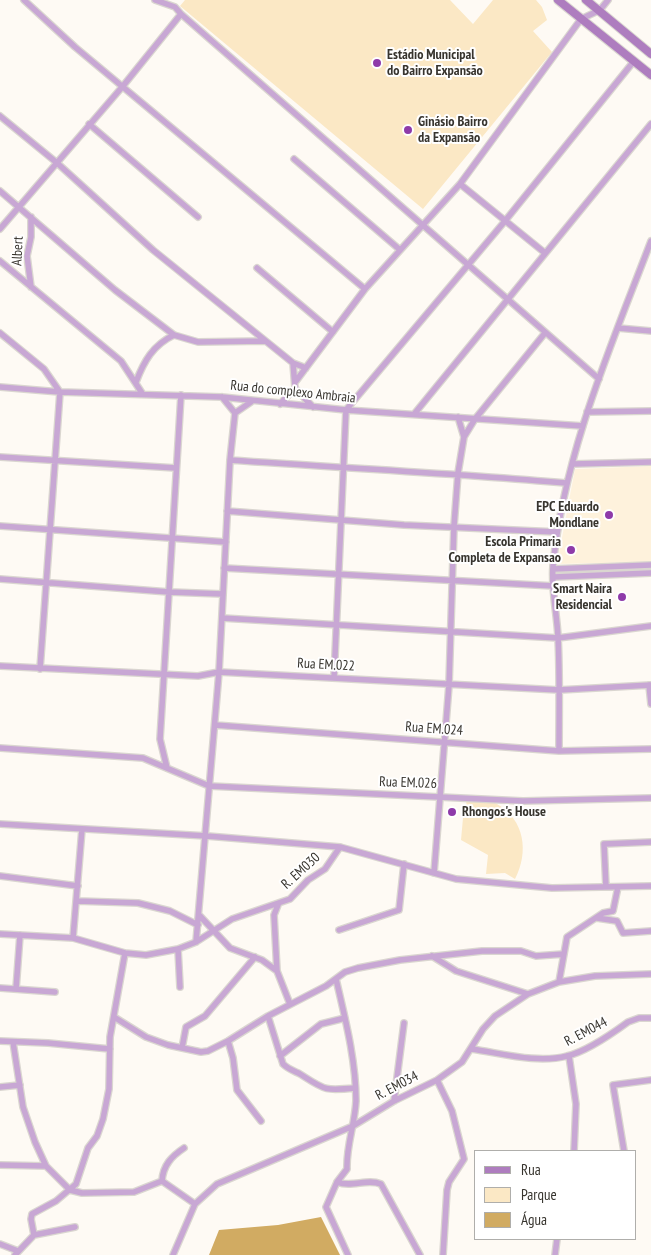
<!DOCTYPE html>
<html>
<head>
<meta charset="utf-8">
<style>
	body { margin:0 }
	#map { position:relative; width:651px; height:1255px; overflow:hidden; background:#fefaf4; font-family:"PT Sans Narrow",sans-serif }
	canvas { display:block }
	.legend { position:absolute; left:474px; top:1150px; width:162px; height:90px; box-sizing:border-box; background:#fff; border:1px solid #afaeab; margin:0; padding:6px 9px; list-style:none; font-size:15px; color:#37342e }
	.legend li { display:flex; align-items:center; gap:10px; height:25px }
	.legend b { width:25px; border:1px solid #afaeab }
</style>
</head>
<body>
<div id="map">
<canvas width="651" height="1255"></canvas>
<ul class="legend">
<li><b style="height:6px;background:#ae7dbf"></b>Rua</li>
<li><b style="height:14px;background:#fbe8c5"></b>Parque</li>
<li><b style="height:14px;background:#d1ab62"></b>Água</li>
</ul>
</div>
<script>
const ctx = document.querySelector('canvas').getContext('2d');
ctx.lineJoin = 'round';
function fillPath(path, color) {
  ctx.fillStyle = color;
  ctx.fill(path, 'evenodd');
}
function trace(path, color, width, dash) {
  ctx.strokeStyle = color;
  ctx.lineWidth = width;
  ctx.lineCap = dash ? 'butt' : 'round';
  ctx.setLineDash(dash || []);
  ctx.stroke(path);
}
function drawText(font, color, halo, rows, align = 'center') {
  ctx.font = font + ' "PT Sans Narrow",sans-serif';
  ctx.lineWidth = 4;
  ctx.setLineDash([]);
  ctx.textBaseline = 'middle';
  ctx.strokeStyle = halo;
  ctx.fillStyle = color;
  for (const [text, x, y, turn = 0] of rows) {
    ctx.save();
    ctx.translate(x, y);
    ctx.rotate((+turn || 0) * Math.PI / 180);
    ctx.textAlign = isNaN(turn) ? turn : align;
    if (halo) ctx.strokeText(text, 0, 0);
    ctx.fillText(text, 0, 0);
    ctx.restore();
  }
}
fillPath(new Path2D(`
	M651 466V562L557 564 575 469Z`), '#fef2dc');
fillPath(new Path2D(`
	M185 0H450L473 24 493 0H536L542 7 547 20 533 31 552 52 423 209 180 6Z
	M466 801C475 802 490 800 497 804 525 820 529 852 515 879L505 873 486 874 488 855 461 840 463 818 468 813Z`), '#fbe8c5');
fillPath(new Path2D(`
	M321 1217 340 1255H209L219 1230 278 1225Z`), '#d1ab62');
const street = new Path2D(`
	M24 0 75 47 365 289
	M155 0 175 7 181 14 599 379
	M0 116 56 162 153 250 293 363 306 368
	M89 124 198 217
	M294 159 399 249
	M460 184 545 253
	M0 191 115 290 174 335 198 342 265 341
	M0 229 123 86 181 14
	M0 261 121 361 142 393
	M257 268 333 332
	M31 287 27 256 31 237V217
	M618 328 651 331
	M0 333 44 369 60 392 40 669
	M296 381 365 289 460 184 581 19 600 10 608 0
	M136 382C144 361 153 345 174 335
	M0 387 60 392 222 397 346 410 583 426
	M295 388 313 407
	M280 404 295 388 293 363
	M587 412 651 411
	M235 413 251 402
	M415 413 651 124
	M458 417 464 437
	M0 457 176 468
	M230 460C342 468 454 473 566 483
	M573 464 651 462
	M227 511 404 525 557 532
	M0 526 226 542
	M224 568 554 586
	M553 569 651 565
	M554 577 651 573
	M0 579 169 592 223 594
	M222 618 558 638 651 626
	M0 666 198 676 219 672 559 690 651 685
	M334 678 346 410 505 221 634 61
	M649 685 651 704
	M215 725 559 751 651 749
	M0 748 143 758 209 786 523 801 651 798
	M559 751C559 713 560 675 558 637 557 614 551 589 553 566 564 453 611 346 651 241
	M167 768 160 739 181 395
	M0 824 207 836 340 847
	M434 873 449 685 454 526 458 473 464 437 475 419 545 333
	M0 876 78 886
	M606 887 604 844 651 842
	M77 901 138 903 170 911 198 925
	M278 905 274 915 277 971 290 1004
	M200 916 230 948 262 960 277 971
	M597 918 617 921 623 933 651 931
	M339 930 399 910 404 864
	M0 934 73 938 125 953 146 955 178 949 196 942 232 919 290 899 308 880 325 869 340 847 456 879 552 888 651 886
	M73 938 82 829
	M196 942 219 672 230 460 235 413 222 397
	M178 949 180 987
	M432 956 456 971 528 994
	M336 979C345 1018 356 1060 356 1101 355 1124 346 1146 347 1169L337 1182C352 1188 367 1178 381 1184L420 1255
	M559 982 567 937 603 913 613 911 618 887
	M0 988 55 992
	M16 989 20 935
	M268 1016 283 1064C288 1069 294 1071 300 1074 325 1090 324 1091 355 1088
	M114 1017 146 1037 168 1045 201 1052 208 1051 228 1041 268 1016 326 986 345 972 358 968 400 960 482 951H521L536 956 564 954
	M0 1041 48 1043 110 1049
	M228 1041 233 1058 237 1090 261 1121
	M13 1042 23 1107 35 1142 46 1166 70 1190 82 1193 134 1192 162 1181
	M182 1048 186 1027 205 1016 255 957
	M471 1049C501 1053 537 1064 567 1056 585 1052 613 1033 628 1022L639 1018H651
	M280 1056 321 1024 345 1018
	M569 1056 576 1104 574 1151
	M437 1080 452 1111 464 1159 449 1182 447 1190 443 1255
	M0 1087 20 1085
	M394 1101 404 1023
	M184 1148C172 1156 163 1165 162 1181L195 1204
	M624 1151 613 1085 651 1080
	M0 1165 46 1166
	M337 1182 326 1207 348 1255
	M34 1235 75 1227
	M0 1244 18 1251
	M15 1255 34 1235 31 1219 32 1214 56 1201 76 1184 88 1148 97 1136 103 1119 109 1089 110 1037 125 953
	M173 1255 195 1204 217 1184 353 1126 394 1101 437 1080 462 1062 483 1029 495 1016 528 994 559 982 595 976 651 974
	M555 1255 557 1239`);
const secondary = new Path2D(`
	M558 0 651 75
	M586 0 651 54`);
trace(street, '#dad6d0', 8);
trace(secondary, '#dad6d0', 10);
trace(street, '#c8a7d4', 5.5);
trace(secondary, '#ae7dbf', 8);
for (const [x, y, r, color] of [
	[377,63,5,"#8e3aa9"],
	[408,130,5,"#8e3aa9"],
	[609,515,5,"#8e3aa9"],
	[571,550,5,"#8e3aa9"],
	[622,597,5,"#8e3aa9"],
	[452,812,5,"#8e3aa9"]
]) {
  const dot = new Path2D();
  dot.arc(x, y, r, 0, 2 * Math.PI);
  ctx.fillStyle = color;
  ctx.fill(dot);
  trace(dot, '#fff', 2);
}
drawText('bold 14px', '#37342e', '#fff', [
	["Estádio Municipal",387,55],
	["do Bairro Expansão",387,71],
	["Ginásio Bairro",418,122],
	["da Expansão",418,138],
	["EPC Eduardo",599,507,"right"],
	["Mondlane",599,523,"right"],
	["Escola Primaria",561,542,"right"],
	["Completa de Expansao",561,558,"right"],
	["Smart Naira",612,589,"right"],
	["Residencial",612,605,"right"],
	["Rhongos's House",462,812]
], 'left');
drawText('14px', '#37342e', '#fff', [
	["Albert",18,251,-87],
	["Rua do complexo Ambraia",293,392,6],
	["Rua EM.022",326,665,3],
	["Rua EM.024",434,729,4],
	["Rua EM.026",408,783,2],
	["R. EM030",301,871,-42],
	["R. EM044",586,1032,-28],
	["R. EM034",397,1086,-28]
]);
</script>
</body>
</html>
